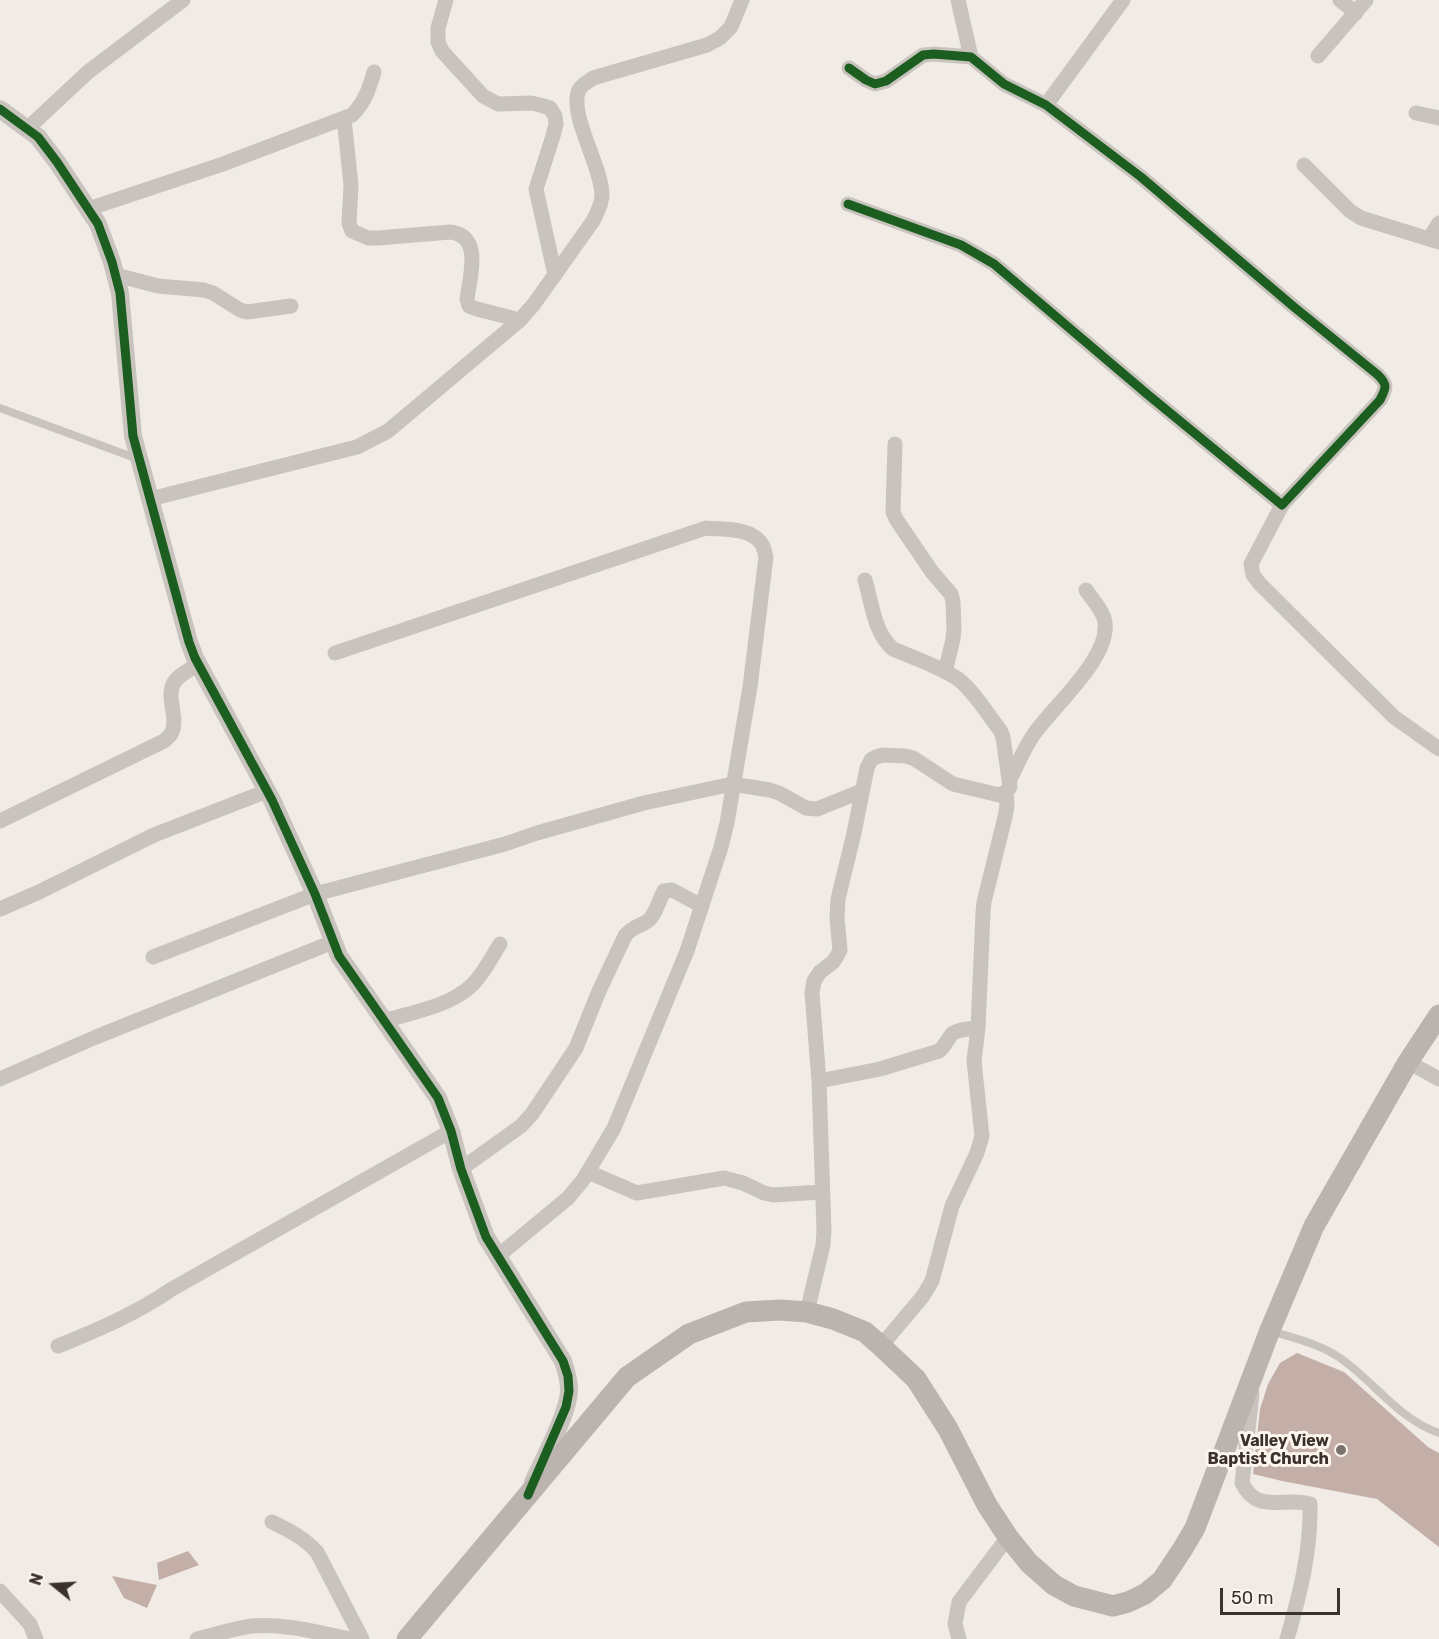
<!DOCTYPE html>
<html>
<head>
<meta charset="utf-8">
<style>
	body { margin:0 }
	#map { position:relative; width:1439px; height:1639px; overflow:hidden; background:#f0ebe5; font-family:Rubik,sans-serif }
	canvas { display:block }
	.north { position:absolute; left:24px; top:1555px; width:60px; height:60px; -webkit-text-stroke:4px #fbf5ee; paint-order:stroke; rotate:288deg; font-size:16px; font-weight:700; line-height:24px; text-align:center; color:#3b302b }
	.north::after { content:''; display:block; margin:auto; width:21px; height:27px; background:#3b302b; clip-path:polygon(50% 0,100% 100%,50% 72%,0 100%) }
	.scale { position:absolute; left:1220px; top:1588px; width:120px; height:27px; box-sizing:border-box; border:3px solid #3b302b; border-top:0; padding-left:8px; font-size:18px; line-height:21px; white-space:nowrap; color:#3b302b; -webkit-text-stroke:4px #fbf5ee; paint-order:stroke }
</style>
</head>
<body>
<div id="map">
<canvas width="1439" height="1639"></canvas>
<div class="north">N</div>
<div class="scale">50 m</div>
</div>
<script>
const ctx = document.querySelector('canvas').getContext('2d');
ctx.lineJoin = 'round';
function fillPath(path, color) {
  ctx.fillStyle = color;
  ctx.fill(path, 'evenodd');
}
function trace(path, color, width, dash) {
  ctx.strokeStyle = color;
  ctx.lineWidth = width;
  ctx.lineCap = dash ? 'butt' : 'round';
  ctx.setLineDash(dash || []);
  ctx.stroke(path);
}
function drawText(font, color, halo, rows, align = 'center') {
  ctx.font = font + ' Rubik,sans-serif';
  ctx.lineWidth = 6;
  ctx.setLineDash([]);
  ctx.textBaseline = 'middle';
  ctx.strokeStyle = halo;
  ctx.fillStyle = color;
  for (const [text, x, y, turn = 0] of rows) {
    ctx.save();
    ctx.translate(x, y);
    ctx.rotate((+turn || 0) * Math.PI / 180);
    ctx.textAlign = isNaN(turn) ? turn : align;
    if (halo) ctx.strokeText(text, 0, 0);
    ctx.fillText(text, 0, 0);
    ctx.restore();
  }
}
fillPath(new Path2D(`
	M1297 1353 1344 1372 1428 1447 1439 1453V1547L1377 1499 1282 1481 1253 1474 1260 1409 1268 1384 1280 1363Z
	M188 1551 199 1565 159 1580 157 1563Z
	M112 1576 157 1585 147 1608 124 1598Z`), '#c3afa7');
trace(new Path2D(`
	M0 408 138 459
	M1271 1331C1294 1338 1320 1344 1340 1358 1374 1381 1398 1419 1439 1433`), '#c9c3be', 8);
trace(new Path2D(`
	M446 0 438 28V42L442 51 483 96 498 104 531 103 540 105 550 108 555 116 556 124 553 136 536 189 555 275
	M958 0 971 57
	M1340 0 1356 13
	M1318 56 1366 0
	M1046 105 1123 0
	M1416 113 1439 118
	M344 118 351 185 349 223 352 231 368 238H378L450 232C483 236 470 276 467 299L469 306 477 309 520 320
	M27 129 88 72 183 0
	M1304 165 1350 211 1361 218 1439 242
	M848 204 961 245 994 264 1147 394 1282 505 1380 400C1386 388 1388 385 1378 375L1294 307 1141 177 1046 105 1004 84 971 57 934 54 923 55 886 81 875 84 866 80 849 68
	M88 209 223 164 352 115C365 102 369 89 374 72
	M1429 239 1439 223
	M116 275 158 286 204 290 213 293 240 310 247 312 291 306
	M895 444 893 512 896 519 932 572 951 594 953 602 954 628 953 639 945 672
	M150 499 357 447 388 431 520 320 534 304 593 221C597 213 602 204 602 195 602 167 568 113 579 90 581 85 588 82 593 78L707 45 720 38 731 27 742 0
	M1282 505 1251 564 1253 575 1260 584 1394 717 1439 749
	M335 653 706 528C724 530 749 527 761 543 764 547 765 553 766 557L750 687 727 823 721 847 687 951 614 1128 583 1180 568 1198 498 1256
	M1010 779C1018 764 1024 748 1034 734 1053 706 1115 654 1104 618 1101 608 1092 599 1086 590
	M0 821 164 741C166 739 169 737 171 734 180 718 164 696 175 681 180 674 191 669 199 664
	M0 909 39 892 154 835 267 791
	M153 957 315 894 505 844 537 833 644 803 732 784 770 790 779 793 806 808 817 809 862 791
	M384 1021C412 1012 448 1007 471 986 483 975 491 958 500 944
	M1408 1062 1439 1079
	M0 1079 96 1037 333 942
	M819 1081 880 1069 939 1051C945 1046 947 1040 952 1034 958 1029 970 1029 978 1028
	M461 1169 521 1126 532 1114 576 1048 599 991 625 936C633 925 642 927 650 919 657 911 659 900 664 891L672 890 702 906
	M588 1172 637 1193 724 1178 743 1183 764 1193 773 1195 822 1192
	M807 1312 823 1245 824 1231 819 1081 812 993 814 981 820 972 833 962 837 956 840 950 837 918 838 899 854 833 867 768 871 760 876 757 883 755 905 756 913 758 953 784 999 795 1006 792 1010 787 1003 737 1000 730C988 715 974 691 958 679 939 666 914 658 893 649 874 633 872 603 865 580
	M58 1346C98 1330 137 1313 172 1289L451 1131
	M881 1346 923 1296 932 1281 952 1206 977 1153 982 1136 974 1061 978 1028 983 913 984 902 1005 817 1007 806 1006 792
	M1252 1394 1242 1483C1258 1515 1283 1496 1310 1504 1311 1551 1300 1594 1287 1639
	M272 1522C289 1530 304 1538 317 1552L362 1639
	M0 1591 30 1624 36 1639
	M197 1639C215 1635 234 1628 252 1626 285 1623 319 1633 350 1639
	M959 1639 955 1624 959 1602 1008 1537`), '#c9c3be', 15);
trace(new Path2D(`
	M0 109 38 137 57 162 98 224 112 262 120 293 133 436 189 642 195 658 272 800 315 894 339 956 438 1098 451 1131 461 1169 486 1237 563 1361C566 1370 569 1379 569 1389 570 1410 543 1461 533 1482`), '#c9c3be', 18);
trace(new Path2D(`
	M407 1639 627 1377 689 1334 746 1312 780 1310 807 1312 833 1319 865 1332 881 1346 916 1379 948 1429 987 1505 1008 1537 1029 1563 1054 1585 1074 1596 1113 1606 1128 1602 1145 1594 1162 1580 1182 1550 1195 1528 1270 1330 1314 1226 1408 1062 1439 1015`), '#bab3ae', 21);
trace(new Path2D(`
	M0 109 38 137 57 162 98 224 112 262 120 293 133 436 189 642 195 658 272 800 315 894 339 956 438 1098 451 1131 461 1169 486 1237 563 1361 568 1376 569 1391 566 1407 528 1495
	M848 204 961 245 994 264 1147 394 1282 505 1380 400C1386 388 1388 385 1378 375L1294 307 1141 177 1046 105 1004 84 971 57 934 54 923 55 886 81 875 84 866 80 849 68`), '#1b5e20', 9);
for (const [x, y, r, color] of [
	[1341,1450,6,"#7a716c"]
]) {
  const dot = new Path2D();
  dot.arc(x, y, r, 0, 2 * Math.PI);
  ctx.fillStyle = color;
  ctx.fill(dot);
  trace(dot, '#fbf5ee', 2);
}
drawText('bold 16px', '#3b302b', '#fbf5ee', [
	["Valley View",1329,1441],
	["Baptist Church",1329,1459]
], 'right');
</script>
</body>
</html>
